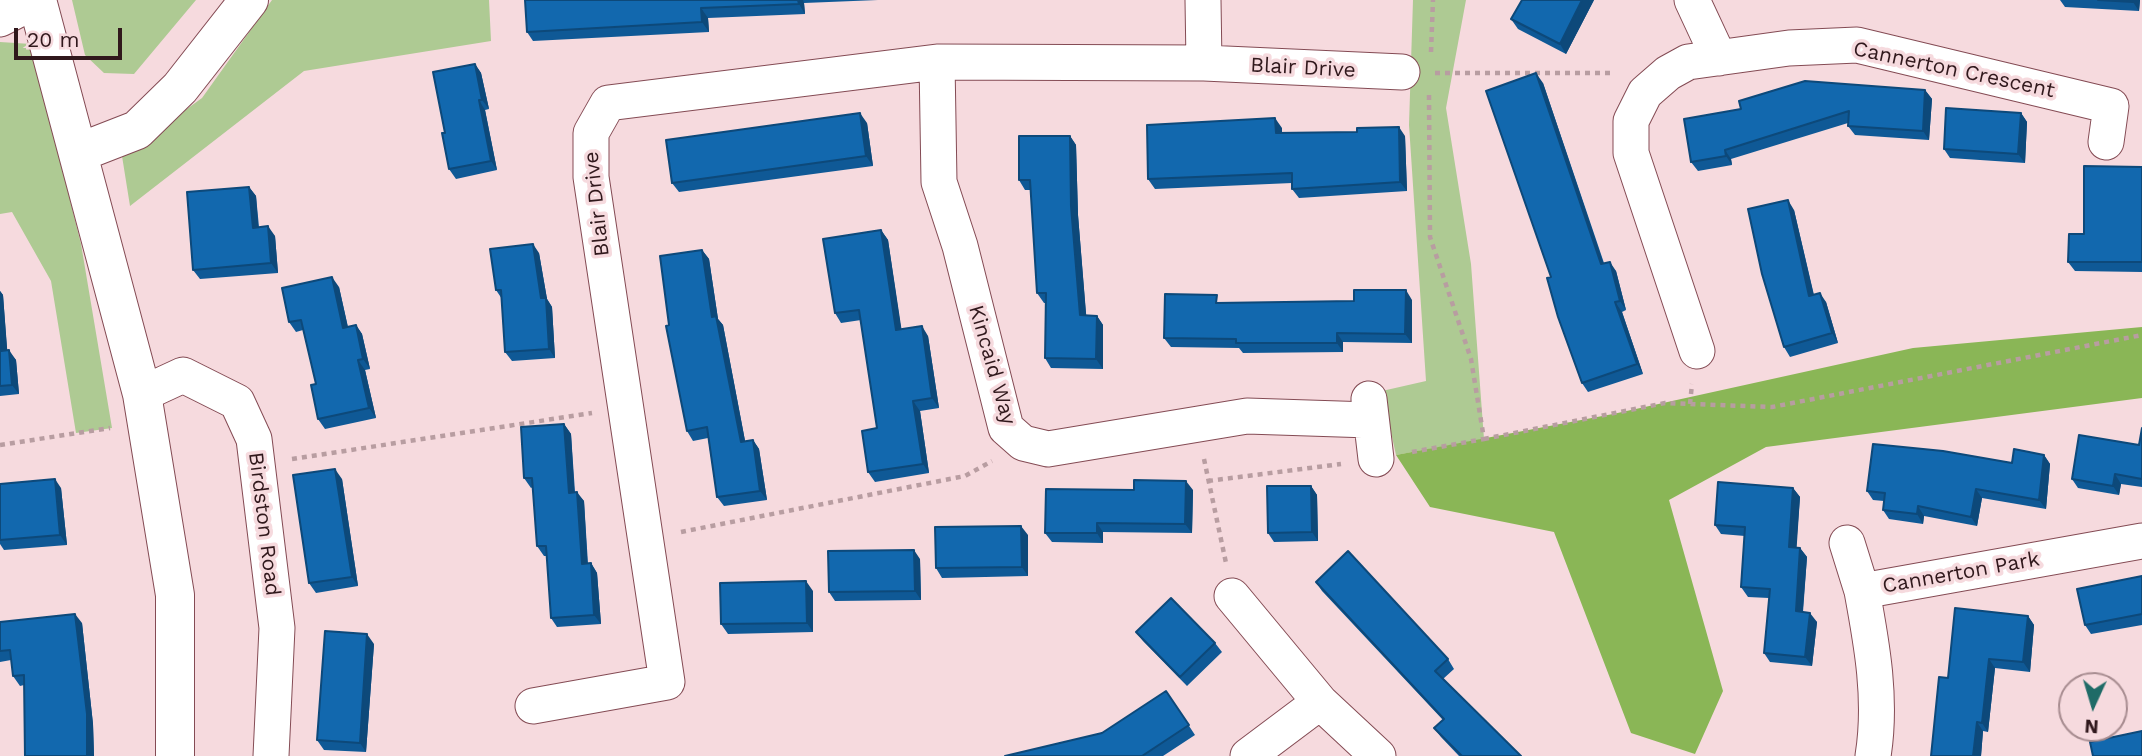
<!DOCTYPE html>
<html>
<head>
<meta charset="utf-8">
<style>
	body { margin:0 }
	#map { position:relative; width:2142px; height:756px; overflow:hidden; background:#f6dade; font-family:"Work Sans",sans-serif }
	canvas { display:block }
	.north { position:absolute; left:2058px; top:672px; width:70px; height:70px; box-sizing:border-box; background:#f6dade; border:2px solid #a78c90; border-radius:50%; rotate:184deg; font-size:19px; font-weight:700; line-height:28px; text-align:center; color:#30181c }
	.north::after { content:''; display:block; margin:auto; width:24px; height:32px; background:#1f6b67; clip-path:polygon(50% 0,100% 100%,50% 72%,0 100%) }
	.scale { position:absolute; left:14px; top:28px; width:108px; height:32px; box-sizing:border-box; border:4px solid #30181c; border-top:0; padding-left:9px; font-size:21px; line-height:24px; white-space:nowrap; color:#30181c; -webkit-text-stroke:5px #f6dade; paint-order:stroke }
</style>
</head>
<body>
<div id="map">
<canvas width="2142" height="756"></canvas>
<div class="north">N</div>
<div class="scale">20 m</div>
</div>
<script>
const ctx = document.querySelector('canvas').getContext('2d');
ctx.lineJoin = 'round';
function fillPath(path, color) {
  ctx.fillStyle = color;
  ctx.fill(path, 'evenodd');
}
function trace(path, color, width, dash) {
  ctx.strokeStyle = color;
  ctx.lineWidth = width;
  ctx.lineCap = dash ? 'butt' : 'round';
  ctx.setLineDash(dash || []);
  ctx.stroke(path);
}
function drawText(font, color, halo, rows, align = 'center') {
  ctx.font = font + ' "Work Sans",sans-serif';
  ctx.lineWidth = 7;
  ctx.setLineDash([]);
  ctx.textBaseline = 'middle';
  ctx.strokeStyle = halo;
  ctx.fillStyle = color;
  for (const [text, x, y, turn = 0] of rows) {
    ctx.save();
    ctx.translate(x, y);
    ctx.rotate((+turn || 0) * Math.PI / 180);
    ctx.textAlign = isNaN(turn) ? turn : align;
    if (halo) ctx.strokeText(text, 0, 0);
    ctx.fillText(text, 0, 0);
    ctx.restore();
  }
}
fillPath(new Path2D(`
	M72 0H196L134 74 104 73 85 55Z
	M272 0H489L491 41 304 71 130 206 122 156 202 98Z
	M1413 0H1466L1446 108 1471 264 1484 439 1396 455 1382 391 1426 381 1409 125Z
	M0 42 31 44 81 244 112 428 76 433 51 281 12 212 0 214Z`), '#aeca93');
fillPath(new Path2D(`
	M2142 327V398L1766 447 1669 500 1723 691 1695 754 1631 733 1554 532 1430 507 1396 455 1613 414 1913 348Z`), '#8ab656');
const street = new Path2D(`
	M1203 0 1204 63 1402 72
	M1692 0 1719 58
	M0 19 37 0
	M937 62 939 182 960 246 1006 428 1023 443 1048 449 1247 416 1370 420
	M1697 351 1631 153V121L1645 93 1668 73 1688 62 1789 48 1857 45 2111 106 2106 142
	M142 394 183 375 237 402 254 439 277 628 271 756
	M1369 399 1376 459
	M1847 543 1862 591
	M1232 596 1320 702 1378 756
	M533 706 667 682 591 177V133L608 103 937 62 1204 63
	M1248 756 1320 702
	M1873 756C1882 700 1872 645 1862 591L2142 541`);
const secondary = new Path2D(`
	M37 0 142 394 175 595V756
	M78 153 137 130 180 88 249 0`);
trace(street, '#844b54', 37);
trace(secondary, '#844b54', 40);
trace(new Path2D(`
	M1431 52 1433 0
	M1435 73H1615
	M1690 404 1692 384
	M1484 439 1665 403 1772 407 2142 335
	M0 445 110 428
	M1412 452 1484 439 1471 359 1430 237 1429 95
	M292 459 592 413
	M1204 459 1226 563
	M1208 481 1341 464
	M681 532 965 476 992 461`), '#b89da1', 4.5, [5, 5]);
trace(street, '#fff', 35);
trace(secondary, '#fff', 38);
fillPath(new Path2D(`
	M525 0H878L804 3 805 14 708 18 709 32 533 41 527 32Z
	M1594 0 1566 54 1518 29 1511 19Z
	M2060 0H2140L2139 11 2065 7Z
	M475 64 481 73 489 109 485 110 497 170 456 179 449 169 445 133Z
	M1543 83 1604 263 1616 271 1626 310 1622 312 1643 374 1588 392 1582 383 1551 277Z
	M1925 90 1932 99 1929 140 1855 135 1848 126V123L1731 159 1732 165 1698 171 1691 162 1684 119Z
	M2021 113 2027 122 2025 163 1950 158 1944 149Z
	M867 123 873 166 679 192 672 183Z
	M1282 128V133L1405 136 1407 191 1299 198 1292 189V183L1155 189 1148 179Z
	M1070 136 1076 145 1078 215 1086 315 1097 316 1103 325V369L1051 368 1045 358V303H1044L1037 293 1031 190H1025L1019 180Z
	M2142 167V272L2075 271 2068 262 2084 234Z
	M249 187 256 196 259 227 275 236 278 273 200 279 193 270Z
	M1794 210 1814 295 1826 302 1838 343 1790 357 1784 347Z
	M881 230 888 240 901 329 928 336 939 408 920 411 929 473 875 482 868 472 877 428 861 320 841 323 835 313Z
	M702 250 709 259 718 319 723 325 745 441 753 440 759 449 767 500 724 506 717 497 708 438 693 441 687 431 669 325Z
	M539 253 547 299 552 307 555 358 512 361 505 352 502 299 496 290Z
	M339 287 348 327 356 325 362 334 370 369 365 370 376 418 325 429 318 419 316 384 303 330 296 332 289 322Z
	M0 291 3 295 7 350 16 360 19 394 0 396Z
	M1412 300V343L1343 342V352L1243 353 1239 348 1171 347 1164 338 1222 303Z
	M564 424 571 434 575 492 584 501 588 564 591 563 597 573 601 624 557 627 551 618 547 556H544L537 546 533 487 531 488 524 478Z
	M2142 428V487L2121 484 2119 495 2078 488 2072 479 2139 445Z
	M2044 455 2050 464 2046 509 1982 498 1977 526 1924 516 1923 524 1889 519 1883 510 1884 501 1873 500 1867 491 2012 463Z
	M342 479 358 586 316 593 309 583Z
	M0 484 61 488 67 545 4 550 0 544Z
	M1311 486 1317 495 1318 541 1274 542 1268 533Z
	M1793 488 1800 497 1796 548H1800L1807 557 1803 612 1817 622 1812 666 1770 662 1764 653 1769 598 1748 597 1741 587 1745 536 1721 534 1715 525Z
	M1134 490H1193L1192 533 1103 532V543L1052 542 1045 533Z
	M1028 535V576L942 578 936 568Z
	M920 559 921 600 835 601 829 592Z
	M2142 576V625L2091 634 2085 625Z
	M1316 582 1448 659 1454 669 1443 679 1521 756H1459L1441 737 1434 728 1443 720 1322 591Z
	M813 591V632L728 634 721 624Z
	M2028 616 2034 625 2030 672 1995 668 1988 732 1983 731 1981 756H1931L1948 678Z
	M0 622 82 623 93 724 94 756H25L24 685 20 686 13 676 11 660 0 662Z
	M1136 632 1215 643 1222 652 1187 686 1143 641Z
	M374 644 366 752 324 750 317 740Z
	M1166 691 1195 735 1163 756H1005L1102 733Z`), '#0f5996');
fillPath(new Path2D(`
	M798 0H803L804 3 805 14 799 4Z
	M1582 0H1594L1566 54 1560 44Z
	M2133 0H2140L2139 11 2133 2Z
	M701 8 708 18 709 32 702 22Z
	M475 64 481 73 489 109 482 100Z
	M1536 73 1543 83 1607 274 1601 264Z
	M1925 90 1932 99 1929 140 1923 131Z
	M479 100 485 110 497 170 491 161Z
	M860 113 867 123 873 166 866 156Z
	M2021 113 2027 122 2025 163 2018 154Z
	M1275 118 1282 128V143L1276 133Z
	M1399 127 1405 136 1407 191 1400 182Z
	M1070 136 1076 145 1078 215 1087 325 1080 315 1071 206Z
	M1725 150 1731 159 1732 165 1726 156Z
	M249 187 256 196 259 237 253 228Z
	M1788 200 1794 210 1816 305 1809 296Z
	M268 226 275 236 278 273 271 263Z
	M881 230 888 240 903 339 896 330Z
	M533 244 539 253 547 299 552 307 555 358 549 349Z
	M702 250 709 259 718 319 723 325 747 451 741 442 712 317Z
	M1610 262 1616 271 1626 310 1620 301Z
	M332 277 339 287 350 337 343 328Z
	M1406 290 1412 300V343L1405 334Z
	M0 291 3 295 8 360 1 351 0 334Z
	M1820 293 1826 302 1838 343 1832 333Z
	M1615 302 1622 312 1643 374 1637 364Z
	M1097 316 1103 325V369L1096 359Z
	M356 325 362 334 370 369 363 359Z
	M922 326 928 336 939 408 932 398Z
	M1337 333 1343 342V352L1337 343Z
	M9 350 16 360 19 394 12 385Z
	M358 360 365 370 376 418 369 408Z
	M913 401 920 411 929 473 923 464Z
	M564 424 571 434 575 502 569 493Z
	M753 440 759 449 767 500 760 491Z
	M2044 455 2050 464 2046 509 2039 500Z
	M335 469 342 479 358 586 352 577Z
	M2115 474 2121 484 2119 495 2113 486Z
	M55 479 61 488 67 545 60 535Z
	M1186 481 1193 490 1192 533 1185 524Z
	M1311 486 1317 495 1318 541 1312 532Z
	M1793 488 1800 497 1796 557 1789 547Z
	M1976 489 1982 498 1977 526 1971 517Z
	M577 492 584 501 588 573 582 564Z
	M1918 506 1924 516 1923 524 1917 514Z
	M1097 523 1103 532V543L1097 533Z
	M1021 526 1028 535V576L1022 567Z
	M1800 548 1807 557 1802 620 1796 611Z
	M914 550 920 559 921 600 915 591Z
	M591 563 597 573 601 624 594 615Z
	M806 581 813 591V632L807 623Z
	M1810 613 1817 622 1812 666 1805 657Z
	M75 614 82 623 93 724 94 756H87Z
	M2028 616 2034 625 2030 672 2023 662Z
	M367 634 374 644 366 752 360 743Z
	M1989 659 1995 668 1988 732 1982 723Z
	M1977 722 1983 731 1981 756H1973Z`), '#0d497a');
const building = new Path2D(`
	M525 0H798L799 4 701 8 702 22 527 32Z
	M1522 0H1582L1560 44 1511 19Z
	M2098 0H2133V2Z
	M475 64 482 100H479L491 161 449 169 442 133H445L433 72Z
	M1536 73 1601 264 1610 262 1620 301 1615 302 1637 364 1582 383 1558 317 1547 278 1551 277 1486 91Z
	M1805 81 1925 90 1923 131 1848 126 1849 111 1725 150 1726 156 1691 162 1684 119 1741 109 1739 101Z
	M1946 108 2021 113 2018 154 1944 149Z
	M860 113 866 156 672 183 666 140Z
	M1275 118 1276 133 1357 132V128L1399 127 1400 182 1292 189V173L1148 179 1147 125Z
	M1019 136H1070L1071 206 1080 315 1097 316 1096 359 1045 358 1046 293H1037L1030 180H1019Z
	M2084 166 2142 167V262H2068L2069 234H2084Z
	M249 187 253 228 268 226 271 263 193 270 187 192Z
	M1788 200 1809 296 1820 293 1832 333 1784 347 1762 274 1748 209Z
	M881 230 896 330 922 326 932 398 913 401 923 464 868 472 862 431 877 428 859 310 835 313 823 239Z
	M533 244 541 298H546L549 349 505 352 501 290H496L490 249Z
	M702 250 712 317 716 316 741 442 753 440 760 491 717 497 707 427 687 431 666 326 669 325 660 256Z
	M332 277 343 328 356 325 363 359 358 360 369 408 318 419 311 385 316 384 301 320 289 322 282 288Z
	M1354 290H1406L1405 334 1337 333V343H1236V339L1164 338 1165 294 1217 295 1216 303 1354 301Z
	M0 334 1 351 9 350 12 385 0 386Z
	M564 424 569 493 577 492 582 564 591 563 594 615 551 618 546 546H537L532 478H524L521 427Z
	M2142 428V479L2115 474 2113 486 2072 479 2079 435 2139 445Z
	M1873 444 1943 451 2012 463 2014 449 2044 455 2039 500 1976 489 1971 517 1918 506 1917 514 1883 510 1885 493 1867 491Z
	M335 469 352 577 309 583 293 475Z
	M55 479 60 535 0 540V484Z
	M1134 480 1186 481 1185 524 1097 523V533H1045L1046 489 1134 490Z
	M1718 482 1793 488 1789 547 1800 548 1796 611 1810 613 1805 657 1764 653 1770 589 1741 587 1745 527 1715 525Z
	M1267 486H1311L1312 532 1268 533Z
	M1021 526 1022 567 936 568 935 527Z
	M914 550 915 591 829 592 828 551Z
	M1348 551 1448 659 1435 671 1521 756H1462L1434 728 1444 719 1316 582Z
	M2142 576V614L2085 625 2077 589Z
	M806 581 807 623 721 624 720 583Z
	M1171 598 1215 643 1180 677 1136 632Z
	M1955 608 2028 616 2023 662 1989 659 1982 723 1977 722 1973 756H1931L1939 677 1948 678Z
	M75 614 87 714V756H25L24 675 13 676 10 650 0 651V622Z
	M325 631 367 634 360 743 317 740Z
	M1166 691 1189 725 1142 756H1005L1102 733Z
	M2142 731V756H2093L2090 742Z`);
fillPath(building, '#1268ae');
trace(building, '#0d497a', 2);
drawText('21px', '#30181c', '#f6dade', [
	["Blair Drive",1303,68,3],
	["Cannerton Crescent",1954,70,12],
	["Blair Drive",597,204,-96],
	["Kincaid Way",992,365,74],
	["Birdston Road",264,524,83],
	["Cannerton Park",1961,573,-10]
]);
</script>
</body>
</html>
